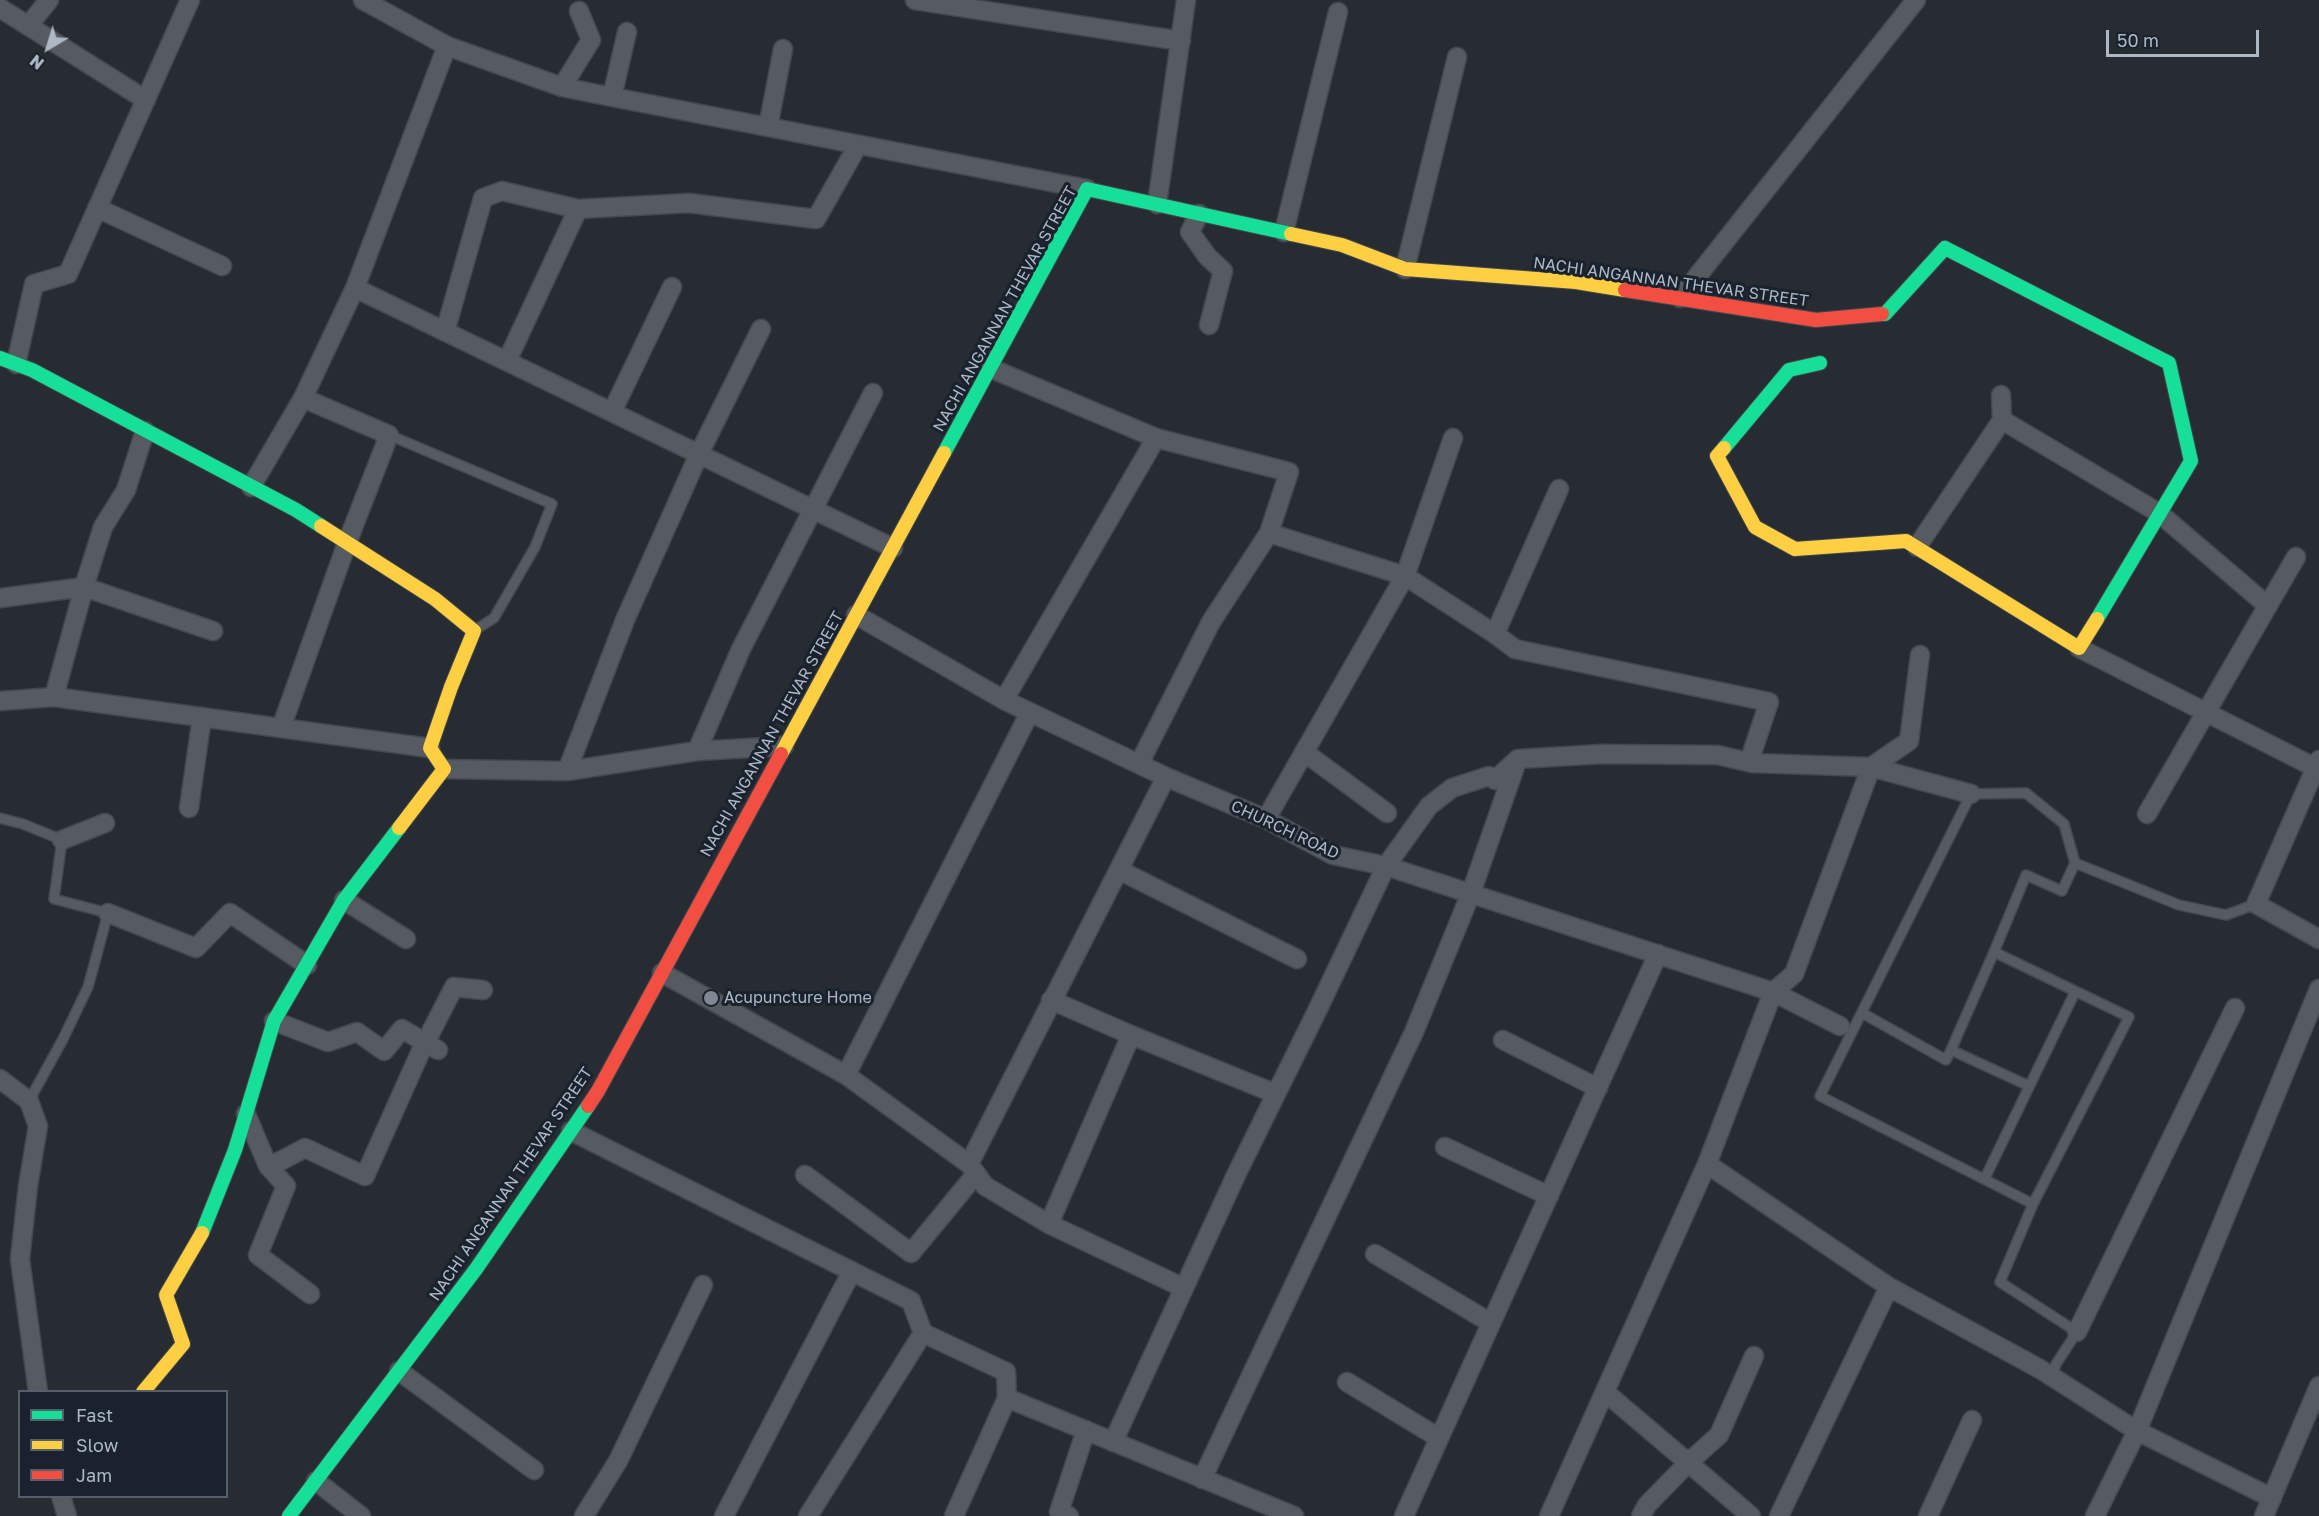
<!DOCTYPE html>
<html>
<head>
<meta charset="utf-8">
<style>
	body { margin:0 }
	#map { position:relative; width:2319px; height:1516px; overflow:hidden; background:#262c32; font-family:"Golos Text",sans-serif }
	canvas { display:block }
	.legend { position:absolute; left:18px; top:1390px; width:210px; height:108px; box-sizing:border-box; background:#19222d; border:2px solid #555e6a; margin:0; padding:8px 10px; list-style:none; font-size:18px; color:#aeb8c5 }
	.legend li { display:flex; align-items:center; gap:12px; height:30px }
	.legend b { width:30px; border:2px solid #555e6a }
	.north { position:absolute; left:18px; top:18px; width:60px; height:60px; -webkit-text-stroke:4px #19222d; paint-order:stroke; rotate:218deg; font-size:16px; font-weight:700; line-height:24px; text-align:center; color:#aeb8c5 }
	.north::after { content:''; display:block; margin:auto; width:21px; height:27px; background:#aeb8c5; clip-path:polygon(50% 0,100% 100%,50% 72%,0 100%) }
	.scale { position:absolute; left:2106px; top:30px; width:153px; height:27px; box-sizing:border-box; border:3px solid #aeb8c5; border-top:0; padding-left:8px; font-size:18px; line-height:21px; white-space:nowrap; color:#aeb8c5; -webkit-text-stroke:4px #19222d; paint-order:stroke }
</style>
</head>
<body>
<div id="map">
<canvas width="2319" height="1516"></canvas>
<ul class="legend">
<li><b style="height:8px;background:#16e098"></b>Fast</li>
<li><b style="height:8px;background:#ffcf43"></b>Slow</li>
<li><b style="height:8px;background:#f24e42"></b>Jam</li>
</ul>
<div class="north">N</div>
<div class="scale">50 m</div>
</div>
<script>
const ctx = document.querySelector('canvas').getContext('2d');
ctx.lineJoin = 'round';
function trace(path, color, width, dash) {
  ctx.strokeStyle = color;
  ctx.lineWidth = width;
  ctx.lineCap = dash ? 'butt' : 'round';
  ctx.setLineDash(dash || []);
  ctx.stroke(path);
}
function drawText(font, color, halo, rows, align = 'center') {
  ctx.font = font + ' "Golos Text",sans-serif';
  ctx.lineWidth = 6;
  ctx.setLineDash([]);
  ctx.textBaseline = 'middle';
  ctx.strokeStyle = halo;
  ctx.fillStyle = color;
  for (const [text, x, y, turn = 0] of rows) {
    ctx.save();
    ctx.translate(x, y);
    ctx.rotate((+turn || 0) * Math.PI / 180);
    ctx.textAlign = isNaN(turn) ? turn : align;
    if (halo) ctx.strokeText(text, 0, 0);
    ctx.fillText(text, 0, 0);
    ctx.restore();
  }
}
const lane = new Path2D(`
	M389 435 552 504 535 547 494 618 475 630
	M0 818 23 824 62 840 54 899 108 913 88 987 63 1039 29 1101
	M2075 863 2179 905 2226 915 2256 904
	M1994 952 1951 1050 2029 1086
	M1862 1013 1946 1060 1951 1050
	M1985 1178 2075 992
	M2033 1204 1820 1096 1971 794 2026 793 2064 824 2075 863 2062 891 2026 875 1994 952 2129 1017 2033 1204 2000 1282 2077 1332 2056 1364 2052 1377`);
const street = new Path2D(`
	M363 0 447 46 562 87 612 97
	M915 0 1181 41
	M0 8 146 100
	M28 26 49 0
	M627 32 612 97 768 127
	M783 49 768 127 1087 189
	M562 87 591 40 579 11
	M1157 204 1186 0
	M97 208 222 266
	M1199 214 1190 232 1207 256 1223 271 1209 325
	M1284 232 1338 12
	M1405 269 1457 57
	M355 288 447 46
	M1680 298 1916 0
	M445 332 483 198 502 191 578 209 689 203 816 219 858 145
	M507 361 578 209
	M16 364 34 284 68 274 190 0
	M990 368 1156 438 1289 472 1269 533 1211 622 1139 764
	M612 412 672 287
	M2002 420 2159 513 2268 606
	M251 487 303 398
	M1269 533 1405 576 1495 634 1559 489
	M1917 547 2002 420 2001 395
	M0 598 84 587 103 527 126 490 145 431
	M856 615 1004 700 1166 777 1266 819 1333 855 1386 866 1773 992 1840 1026
	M1495 634 1515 649 1769 702 1749 762
	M2079 648 2314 767
	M54 697 84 587 213 631
	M1004 700 1156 438
	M0 701 54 697 281 728
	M430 748 281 728 347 543 389 435 303 398 355 288 893 548
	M697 751 741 649 873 393
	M1304 752 1387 813
	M2319 760 2256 904 2319 939
	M444 769 567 771 697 751 784 746
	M567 771 625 620 699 454 761 329
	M189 808 202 717
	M2147 814 2296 557
	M1266 819 1405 576 1453 438
	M62 840 105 823
	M1119 870 1297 959
	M344 900 406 939
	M108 913 196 948 230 913 307 965
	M662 973 846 1075 969 1164 1166 777
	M1051 1000 1131 1035
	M274 1021 328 1042 357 1032 384 1051 402 1029 438 1050
	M1503 1040 1598 1088
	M846 1075 1030 712
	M0 1079 29 1101 38 1126 28 1186 20 1259 38 1392
	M246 1114 268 1166 286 1186 258 1255 310 1294
	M571 1131 911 1301 923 1333 1006 1372 1007 1398 954 1516
	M1445 1147 1549 1196
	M969 1164 985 1186 1049 1224 1131 1035 1276 1094
	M1707 1164 1889 1287 2040 1369 2137 1431 2272 1498
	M269 1167 305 1148 365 1176 420 1053 454 987 483 990
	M805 1175 911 1253 976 1174
	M1049 1224 1184 1288
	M1375 1254 1491 1323
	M2077 1332 2235 1008
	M399 1371 534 1470
	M1347 1382 1439 1438
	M1605 1392 1751 1516
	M1007 1398 1294 1516
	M1113 1442 1237 1173 1317 1011 1386 866 1429 806 1452 788 1489 776 1495 780 1518 759 1602 754 1718 755 1752 763 1871 767 1971 794
	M1202 1479 1414 1032 1471 893 1517 761
	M316 1481 361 1516
	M61 1496 67 1516
	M584 1516 618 1461 703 1285
	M724 1516 852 1271
	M808 1516 923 1333
	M1069 1516 1059 1512 1086 1430
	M1404 1516 1658 954
	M1549 1516 1707 1164 1773 992 1794 974 1871 767 1909 741 1920 655
	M1641 1516 1647 1505 1688 1463 1719 1435 1754 1356
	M1779 1516 1889 1287
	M1928 1516 1972 1420
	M2095 1516 2137 1431 2319 989
	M2264 1516 2319 1386`);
const fast = new Path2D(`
	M1882 314H1885L1945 248 2169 363 2191 461 2097 619
	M0 358 32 370 296 510 321 526
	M1724 448 1789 370 1820 363
	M944 453 1087 189 1291 234
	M202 1233 235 1150 274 1021 344 900 399 828
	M289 1516 476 1269 588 1106`);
const slow = new Path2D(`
	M1291 234 1342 245 1405 269 1576 282 1625 290
	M1724 448 1717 456 1755 527 1795 549 1906 541 2079 648 2097 619
	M321 526 435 599 474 631 451 687 430 748 444 769 399 828
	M781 754 944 453
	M143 1392 183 1344 166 1295 202 1233`);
const jam = new Path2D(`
	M1625 290 1816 320 1882 314
	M588 1106 598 1091 781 754`);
trace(lane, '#44484d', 12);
trace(street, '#44484d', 21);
trace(fast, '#44484d', 16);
trace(slow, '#44484d', 16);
trace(jam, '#44484d', 16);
trace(lane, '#565a61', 9);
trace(street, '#565a61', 18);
trace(fast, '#16e098', 14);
trace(slow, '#ffcf43', 14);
trace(jam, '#f24e42', 14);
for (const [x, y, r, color] of [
	[711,998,8,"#7e8792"]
]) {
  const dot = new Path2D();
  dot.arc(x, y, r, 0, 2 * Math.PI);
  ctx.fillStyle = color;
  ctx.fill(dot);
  trace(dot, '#19222d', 2);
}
drawText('16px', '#aeb8c5', '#19222d', [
	["NACHI ANGANNAN THEVAR STREET",1671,282,8],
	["NACHI ANGANNAN THEVAR STREET",1005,309,-61],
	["NACHI ANGANNAN THEVAR STREET",772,734,-61],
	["CHURCH ROAD",1285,830,25],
	["NACHI ANGANNAN THEVAR STREET",511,1184,-56]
]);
drawText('16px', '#aeb8c5', '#19222d', [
	["Acupuncture Home",724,998]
], 'left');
</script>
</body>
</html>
